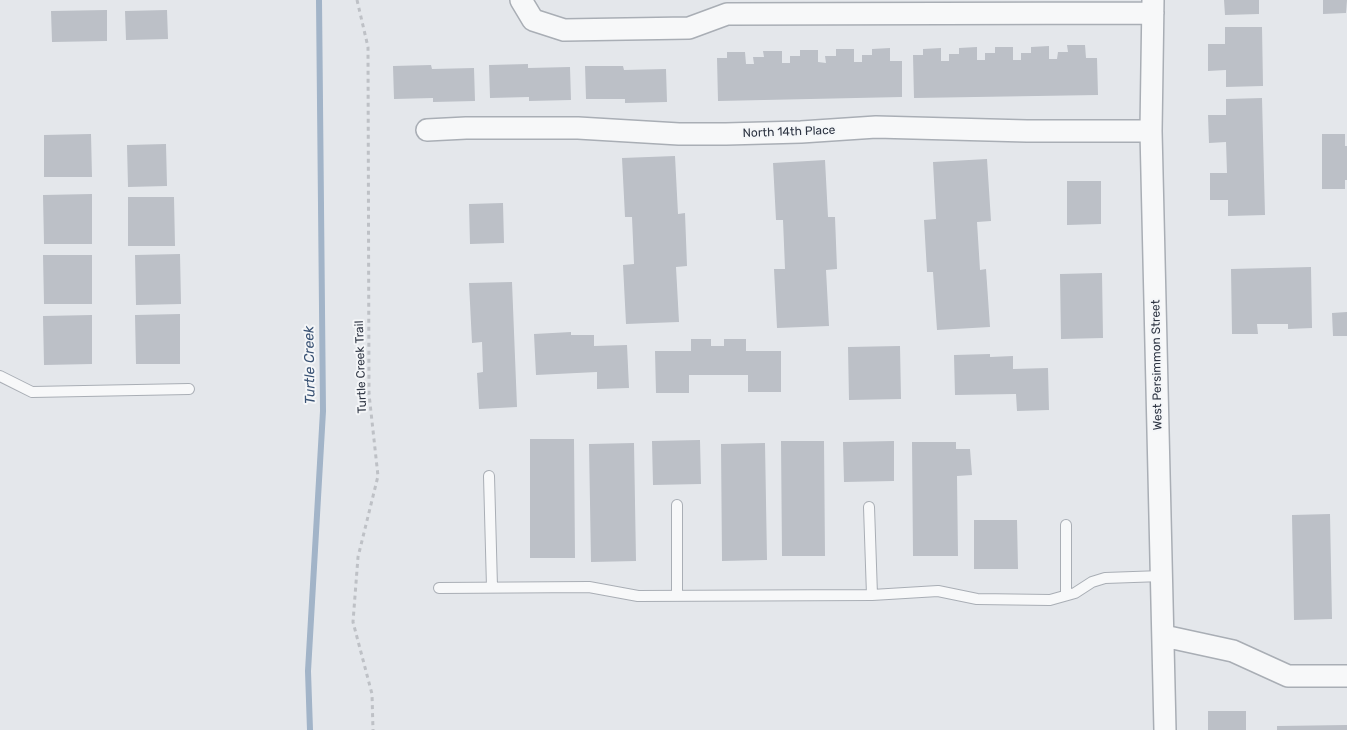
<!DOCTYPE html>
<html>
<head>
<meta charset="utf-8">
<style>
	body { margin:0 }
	canvas { display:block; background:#e4e7eb }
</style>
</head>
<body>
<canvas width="1347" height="730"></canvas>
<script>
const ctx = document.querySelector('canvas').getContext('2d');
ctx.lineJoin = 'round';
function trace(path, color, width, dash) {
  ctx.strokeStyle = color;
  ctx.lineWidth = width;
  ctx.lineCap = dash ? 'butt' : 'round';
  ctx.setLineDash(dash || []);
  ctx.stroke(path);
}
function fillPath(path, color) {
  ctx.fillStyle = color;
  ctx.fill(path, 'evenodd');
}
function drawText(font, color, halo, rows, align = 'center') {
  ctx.font = font + ' Rubik,sans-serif';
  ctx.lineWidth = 4;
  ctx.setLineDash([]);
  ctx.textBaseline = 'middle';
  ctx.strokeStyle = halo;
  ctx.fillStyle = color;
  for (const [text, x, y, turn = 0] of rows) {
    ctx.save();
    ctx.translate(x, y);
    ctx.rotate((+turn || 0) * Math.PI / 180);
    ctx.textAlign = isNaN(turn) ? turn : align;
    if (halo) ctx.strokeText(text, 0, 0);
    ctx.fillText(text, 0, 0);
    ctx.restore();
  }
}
trace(new Path2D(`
	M310 730 308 671 323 411 319 0`), '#a2b4c8', 6);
fillPath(new Path2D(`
	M1224 0H1259V14L1225 15Z
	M1323 0H1347L1346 13 1323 14Z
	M107 10V41L52 42 51 11Z
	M167 10 168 39 126 40 125 11Z
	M1225 27H1262L1263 86 1226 87V70L1208 71V44H1225Z
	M1067 45H1085L1086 58H1097L1098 95 914 98 913 55H923V49L941 48V61H949V54H959V48L977 47V60H985V53H995V47H1013V60H1021V53H1031V47L1049 46V59H1057L1058 52H1068Z
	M890 48V61H902V97L718 101 717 58H727V52H745L746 64H754L753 57H764L763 51H782V63H790V56H800V50H818V62L826 63 825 56H836V49H854V62H862V55H872V49Z
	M528 64V68L570 67 571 100 529 101V97L490 98 489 65Z
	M431 65 432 69 474 68 475 101 433 102V98L394 99 393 66Z
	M585 66H623L624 70 666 69 667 102 625 103V99H586Z
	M1262 98 1265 215 1228 216V200H1210V173H1227L1226 142 1209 143 1208 115H1226V99Z
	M91 134 92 177H44V135Z
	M1322 134H1345V146H1347V180H1345V189H1322Z
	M166 144 167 186 128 187 127 145Z
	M675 156 678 214 685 213 687 266 676 267 679 322 626 324 623 265 634 264 632 217H625L622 158Z
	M987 159 991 221 977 222 980 270 986 269 990 327 937 330 933 272H927L924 220 936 219 933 162Z
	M825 160 828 217H835L837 269 826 270 829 326 777 328 774 269H785L783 220H776L773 163Z
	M1067 181H1101V224L1067 225Z
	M92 194V244H44L43 195Z
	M128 197H174L175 246H128Z
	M503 203 504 243 470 244 469 204Z
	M180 254 181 304 136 305 135 255Z
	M43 255H92V304H44Z
	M1311 267 1312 328 1288 329V324H1257L1258 334H1232L1231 269Z
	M1102 273 1103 338 1061 339 1060 274Z
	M512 282 517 407 479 409 477 373 483 372 482 342 472 343 469 283Z
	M1347 312V336H1333L1332 313Z
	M180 314V364H136L135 315Z
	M92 315V364L44 365 43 316Z
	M571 332V335H594V346L627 345 629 388 597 389V372L536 375 534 334Z
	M691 339H711V346H724V339H746V351H781V392H748V375H689V393H656L655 351H691Z
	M900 346 901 399 849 400 848 347Z
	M990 354V357L1013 356V369L1048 368 1049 410 1017 411 1016 394 955 395 954 355Z
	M530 439H574L575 558H530Z
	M700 440 701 484 653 485 652 441Z
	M781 441H824L825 556H782Z
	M894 441V481L844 482 843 442Z
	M912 442H956V449H970L972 475 957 476 958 556H913Z
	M634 443 636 561 591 562 589 444Z
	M765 443 767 560 722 561 721 444Z
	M1330 514 1332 619 1294 620 1292 515Z
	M974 520H1017L1018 569H974Z
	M1208 711H1246V730H1208Z
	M1347 725V730H1277V726Z`), '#bcc0c7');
const service = new Path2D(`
	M0 376 32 392 189 389
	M489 476 492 587
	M677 505V596
	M869 507 872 595
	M1066 525V595
	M439 588 589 587 638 596 872 595 938 591 977 599 1050 600 1075 593 1092 582 1105 578 1162 576`);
const minor = new Path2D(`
	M521 0 533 20 564 30 689 28 727 14 1153 13
	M1153 0 1151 131 1165 730
	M427 130 466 128H578L679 134H726L801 132 876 127 1027 131H1151
	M1164 636 1233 651 1288 676H1347`);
trace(service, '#a9aeb5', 12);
trace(minor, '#a9aeb5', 24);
trace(new Path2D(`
	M357 0 368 47 369 394 378 476 358 557 353 622 372 694 373 730`), '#bec1c6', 3, [4, 4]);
trace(service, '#f7f8f9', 10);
trace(minor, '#f7f8f9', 21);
drawText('12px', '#2d3442', '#f4f6f8', [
	["North 14th Place",789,132,-2],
	["West Persimmon Street",1157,365,-91],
	["Turtle Creek Trail",361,367,-92]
]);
drawText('italic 14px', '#395274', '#f4f6f8', [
	["Turtle Creek",310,365,-91]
]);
</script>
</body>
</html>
